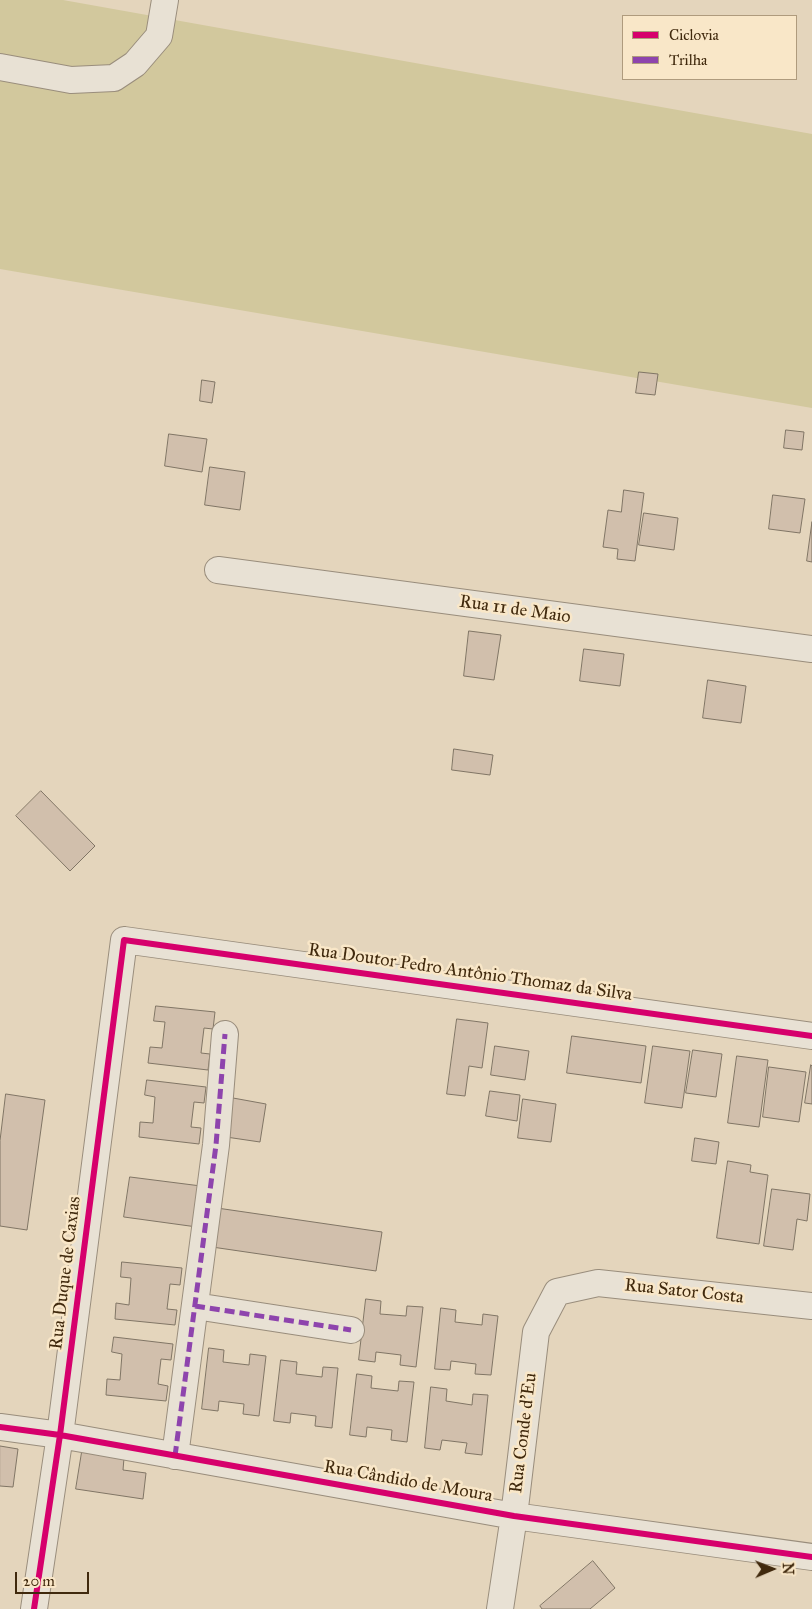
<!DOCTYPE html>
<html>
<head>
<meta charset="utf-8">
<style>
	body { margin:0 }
	#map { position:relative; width:812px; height:1609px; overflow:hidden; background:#e4d5bc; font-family:"IM FELL Great Primer",serif }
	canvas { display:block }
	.legend { position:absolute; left:622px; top:15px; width:175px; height:65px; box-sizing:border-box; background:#f9e7c8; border:1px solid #af9b7d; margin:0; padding:6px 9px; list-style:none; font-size:15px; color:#40290d }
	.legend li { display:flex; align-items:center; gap:10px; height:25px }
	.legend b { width:25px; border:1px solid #af9b7d }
	.north { position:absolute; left:747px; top:1544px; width:50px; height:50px; -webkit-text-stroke:4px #f9e7c8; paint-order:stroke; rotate:89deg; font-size:14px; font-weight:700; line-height:20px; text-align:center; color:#40290d }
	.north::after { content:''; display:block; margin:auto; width:18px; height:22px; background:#40290d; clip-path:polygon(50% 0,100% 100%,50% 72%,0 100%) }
	.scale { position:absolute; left:15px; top:1572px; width:74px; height:22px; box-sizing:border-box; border:2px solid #40290d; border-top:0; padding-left:6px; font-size:15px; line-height:18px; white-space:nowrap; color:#40290d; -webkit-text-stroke:4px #f9e7c8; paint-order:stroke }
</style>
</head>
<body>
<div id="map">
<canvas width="812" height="1609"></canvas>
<ul class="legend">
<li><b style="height:6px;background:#d6006c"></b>Ciclovia</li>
<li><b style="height:6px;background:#8e44ad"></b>Trilha</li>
</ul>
<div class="north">N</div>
<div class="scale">20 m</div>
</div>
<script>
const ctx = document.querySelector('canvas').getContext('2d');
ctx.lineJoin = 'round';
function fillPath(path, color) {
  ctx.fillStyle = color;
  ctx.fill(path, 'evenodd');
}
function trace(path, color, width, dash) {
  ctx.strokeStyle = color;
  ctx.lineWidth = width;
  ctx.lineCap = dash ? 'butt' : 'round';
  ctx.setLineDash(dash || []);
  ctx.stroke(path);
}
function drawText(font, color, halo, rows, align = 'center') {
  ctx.font = font + ' "IM FELL Great Primer",serif';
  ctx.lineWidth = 5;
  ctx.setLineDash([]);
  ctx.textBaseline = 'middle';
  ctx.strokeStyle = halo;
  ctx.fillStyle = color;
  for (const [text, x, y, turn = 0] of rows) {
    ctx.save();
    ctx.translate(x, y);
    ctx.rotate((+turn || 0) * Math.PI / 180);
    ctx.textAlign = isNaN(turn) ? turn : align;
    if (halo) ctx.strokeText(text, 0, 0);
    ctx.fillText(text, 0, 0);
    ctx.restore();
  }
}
fillPath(new Path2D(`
	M0 0H63L812 134V408L0 269Z`), '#d2c89d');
const building = new Path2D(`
	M639 372 658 374 655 395 636 393Z
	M202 380 215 382 212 403 200 401Z
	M786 430 804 432 802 450 784 448Z
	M169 434 207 439 202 472 165 466Z
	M210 467 245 472 240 510 205 505Z
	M624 490 644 493 635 561 617 559 618 549 603 547 608 510 621 512Z
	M773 495 805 499 800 533 769 529Z
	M644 513 678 518 674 550 639 545Z
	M812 522V562L807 561Z
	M469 631 501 635 494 680 464 676Z
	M584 649 624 654 620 686 580 681Z
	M708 680 746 686 741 723 703 718Z
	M454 749 493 755 490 775 452 770Z
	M41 791 95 846 70 871 16 816Z
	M156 1006 215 1012 213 1029 204 1028 201 1053 210 1054 208 1070 148 1063 150 1047 162 1048 165 1022 154 1021Z
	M457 1019 488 1023 482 1068 469 1066 465 1096 447 1094Z
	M572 1036 646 1046 641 1083 567 1073Z
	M495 1046 529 1051 525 1080 491 1075Z
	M653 1046 690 1051 682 1108 645 1103Z
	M693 1050 722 1054 716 1097 686 1093Z
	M737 1056 768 1060 759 1127 728 1123Z
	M811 1065 812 1066V1104L805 1103Z
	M769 1067 806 1072 799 1122 763 1117Z
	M147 1080 206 1087 204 1103 194 1102 191 1127 201 1128 199 1144 139 1137 140 1122 153 1123 155 1097 145 1095Z
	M490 1091 520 1095 517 1121 486 1116Z
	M6 1094 45 1100 27 1230 0 1226V1141Z
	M233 1098 266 1104 260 1142 226 1137Z
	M523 1099 556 1104 551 1142 518 1138Z
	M695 1138 719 1142 716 1164 692 1161Z
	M728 1161 751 1165 750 1172 768 1175 759 1244 717 1238Z
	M130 1177 201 1186 197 1227 124 1217Z
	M772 1189 810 1194 807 1221 797 1219 793 1250 764 1246Z
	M217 1208 382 1232 376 1271 212 1247Z
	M122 1262 182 1268 180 1285 170 1284 167 1309 177 1310 175 1325 115 1319 116 1303 129 1305 131 1278 121 1277Z
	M366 1299 381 1301 380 1314 406 1316 407 1306 423 1307 416 1367 400 1365 401 1355 376 1352 375 1362 359 1360Z
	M441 1308 456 1310 455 1322 482 1325 483 1314 498 1316 491 1375 475 1374 476 1364 451 1361 450 1370 435 1369Z
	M114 1337 173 1344 171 1360 161 1359 158 1384 168 1386 166 1401 106 1395 107 1379 120 1380 122 1354 112 1352Z
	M209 1348 224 1350 223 1362 249 1365 250 1354 266 1356 259 1416 243 1414 244 1404 219 1401 218 1411 202 1409Z
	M281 1360 297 1362 296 1374 322 1377 323 1367 338 1368 332 1428 315 1426 316 1416 291 1413 290 1423 274 1421Z
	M357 1374 372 1376 371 1388 398 1391 399 1381 414 1382 407 1442 391 1440 392 1430 367 1427 366 1437 350 1435Z
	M431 1387 447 1389 446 1401 472 1405 473 1394 488 1395 482 1455 465 1453 467 1443 442 1440 440 1450 425 1448Z
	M0 1446 18 1449 13 1487 0 1486Z
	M82 1452 124 1458 123 1470 146 1473 143 1499 76 1489Z
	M593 1561 615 1588 590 1609H542L540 1606Z`);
fillPath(building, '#d1bfac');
trace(building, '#807565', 1);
const minor = new Path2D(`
	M0 67 71 80 114 78 135 64 159 36 165 0
	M218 570 812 649
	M195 1306 351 1330
	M0 1427 60 1435 514 1516 812 1557
	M175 1456 216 1145 225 1034
	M34 1609 60 1435 124 940 812 1036
	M500 1609 514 1516 536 1332 557 1292 598 1283 812 1306`);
trace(minor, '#998d7c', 28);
trace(minor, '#e8e1d4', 26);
trace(new Path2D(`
	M195 1306 351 1330
	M175 1456 216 1145 225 1034`), '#8e44ad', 5, [10, 5]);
trace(new Path2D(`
	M0 1427 60 1435 514 1516 812 1557
	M34 1609 60 1435 124 940 812 1036`), '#d6006c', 6);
drawText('18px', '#40290d', '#f9e7c8', [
	["Rua 11 de Maio",515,610,8],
	["Rua Doutor Pedro Antônio Thomaz da Silva",470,973,8],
	["Rua Duque de Caxias",66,1273,-83],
	["Rua Sator Costa",684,1292,6],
	["Rua Conde d'Eu",524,1433,-83],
	["Rua Cândido de Moura",408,1482,10]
]);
</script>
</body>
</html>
